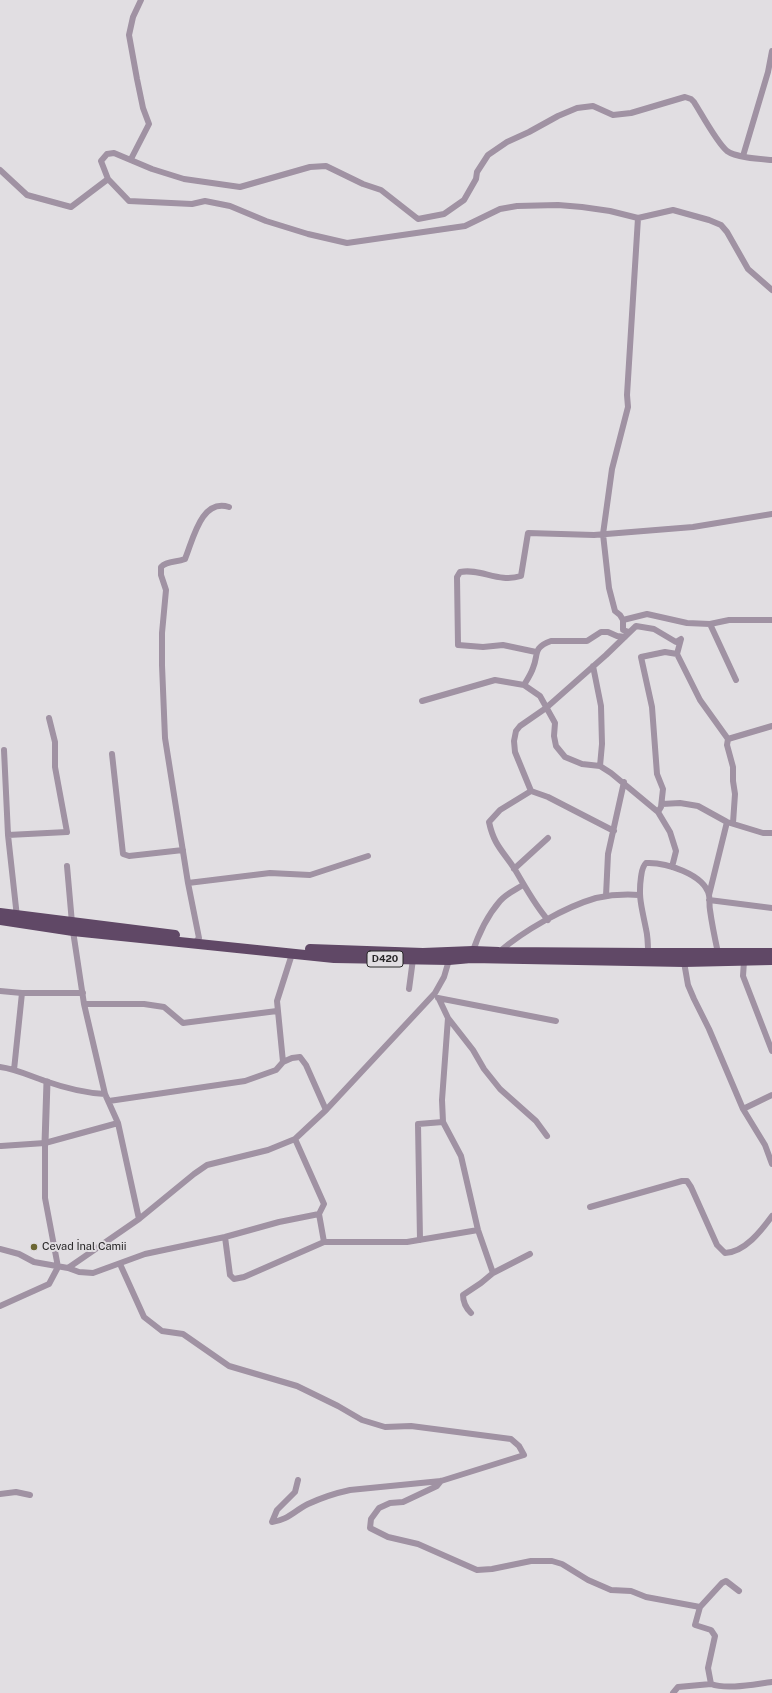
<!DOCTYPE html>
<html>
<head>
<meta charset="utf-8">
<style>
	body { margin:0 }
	canvas { display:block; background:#e1dee2 }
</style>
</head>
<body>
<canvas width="772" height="1693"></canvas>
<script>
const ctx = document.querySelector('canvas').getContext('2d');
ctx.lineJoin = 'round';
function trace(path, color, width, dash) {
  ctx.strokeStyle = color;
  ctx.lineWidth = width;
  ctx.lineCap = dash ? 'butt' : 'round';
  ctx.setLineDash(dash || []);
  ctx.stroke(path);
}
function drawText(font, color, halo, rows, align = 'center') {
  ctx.font = font + ' "Public Sans",sans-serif';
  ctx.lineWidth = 4;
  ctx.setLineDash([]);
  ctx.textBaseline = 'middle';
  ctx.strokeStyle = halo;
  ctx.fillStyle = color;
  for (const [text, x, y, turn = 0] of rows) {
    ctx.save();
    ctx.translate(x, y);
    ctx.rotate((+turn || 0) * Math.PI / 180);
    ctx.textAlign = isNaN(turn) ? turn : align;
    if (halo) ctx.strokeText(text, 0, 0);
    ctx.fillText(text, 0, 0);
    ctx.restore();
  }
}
trace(new Path2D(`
	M743 156 768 72 772 51
	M131 159 149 124 143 108 137 79 129 35 133 17 141 0
	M0 170 27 195 71 207 108 179 129 201 192 204 205 201 230 206 266 221 308 234 347 243 465 226 500 209 517 206 558 205 582 207 610 211 638 218 673 210 709 220 721 225 727 232 748 269 772 290
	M108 179 101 161 107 154 114 153 152 169 184 179 240 187 310 167 326 166 363 184 381 190 418 219 444 214 464 200 476 179 477 172 488 155 507 142 529 132 558 116 577 108 593 106 613 115 631 113 685 97 691 99 694 102C701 113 717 143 727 151 737 158 760 159 772 160
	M623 620 647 614 687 623 710 624 729 620H772
	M710 624 736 680
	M629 632 623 630V620L620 615 615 611 609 588 603 534 612 469 628 407 627 395 638 218
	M625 637 617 636 608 632H601L587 641H551C532 648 539 654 533 668 531 674 527 680 524 685L540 696 555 723 554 736 556 746 565 757 582 764 600 766 611 773 658 812 670 832 676 851 672 867
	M536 652 503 645 483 647 458 645 457 577 460 572C481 568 498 583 521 576L528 533 594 535 693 527 772 514
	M593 666 601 706 602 744 600 766
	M422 701 495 680 524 685
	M728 739 772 726
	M4 750 8 835 17 917
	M112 754 123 854 129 856 183 850
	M531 791 500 810 489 822C494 845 502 850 514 868 525 886 534 904 548 920
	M662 804 680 803 698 806 727 822 763 833H772
	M658 812 661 807 663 789 657 774 652 707 641 657 665 652 677 654
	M614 831 548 797 531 791 515 752 514 741 516 731 520 726 546 708 606 655 636 626 654 629 676 642 681 639 677 654 700 700 728 739 727 745 733 767V781L735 794 733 823
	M8 835 67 832 55 767V742L49 718
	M67 866 72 923
	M514 869 548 838
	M188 883 270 873 310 875 368 856
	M709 895 727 822
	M606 896 608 854 624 782
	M709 900 772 908
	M73 931 84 1004 105 1094 118 1123 139 1219
	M194 944 199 938 188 883 165 738 162 665V633L166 590 161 575V567C168 560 176 563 185 559 193 540 201 498 229 507
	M499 952C523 931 565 907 596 898 610 895 625 894 639 895
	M648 953C648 945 648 937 646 929 642 908 638 898 641 877 642 871 642 867 646 863 665 862 704 874 709 895 710 900 709 905 710 910 712 925 715 939 718 953
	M472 954C478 935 487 916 500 901 506 894 515 890 523 885
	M744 961 743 976 772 1051
	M684 962 688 985 694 999 709 1029 743 1109 765 1145 772 1164
	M409 989 413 959
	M0 991 22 993H83
	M438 998 556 1021
	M439 999 448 1018 442 1100 443 1122 461 1156 478 1230 493 1273 481 1283 463 1295C463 1303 466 1308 471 1313
	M84 1004H144L164 1007 183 1023 277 1011
	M448 1018 473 1050 484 1069 500 1089 536 1121 547 1136
	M283 1062 277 1001 292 954
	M0 1067C16 1069 30 1076 45 1081 65 1088 84 1093 105 1094
	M14 1070 22 993
	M109 1101 245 1081 276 1070 283 1062 292 1058 300 1057 306 1065 326 1110
	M743 1109 772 1095
	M295 1139 324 1204 319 1214 324 1242
	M1 1146 45 1143 118 1123
	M590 1207 682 1181H687L691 1187 717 1245 725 1253C745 1252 761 1231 772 1216
	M225 1237 230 1275 234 1279 244 1277 324 1242H407L478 1230
	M420 1240 418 1124 443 1122
	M0 1249 19 1254 34 1262 68 1268 139 1219 194 1174 207 1165 268 1150 295 1139 326 1110 435 993 444 977 449 960
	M120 1264 144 1317 162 1331 183 1334 229 1366 297 1386 338 1406 362 1420 385 1427 411 1426 511 1439 519 1446 524 1455 441 1481 350 1490C336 1493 321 1498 308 1504 294 1511 288 1520 272 1522L277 1510 295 1492 298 1480
	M68 1268 79 1272 93 1273 145 1254 225 1237 279 1222 319 1214
	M493 1273 530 1254
	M0 1306 49 1284 58 1267 45 1198V1143
	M441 1481 437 1486 403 1502 390 1503 379 1508 371 1519 370 1528 388 1537 418 1544 477 1570 492 1569 531 1561H552L562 1564 588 1580 611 1590 631 1591 646 1597 700 1607 722 1583 726 1581 739 1591
	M0 1494 16 1492 30 1495
	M700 1607 695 1625 711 1630 715 1636 708 1668 711 1684
	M673 1693 678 1687 711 1684C727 1690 755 1684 772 1682`), '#a092a3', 6);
trace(new Path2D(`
	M45 1143 47 1082`), '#a092a3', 7);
trace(new Path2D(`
	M0 913 175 935
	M0 920 73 931 334 958 449 960 471 958 684 962 772 960
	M310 949 423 953 473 951 499 952 648 953H772`), '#604866', 10);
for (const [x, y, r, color] of [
	[34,1247,4,"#6c6633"]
]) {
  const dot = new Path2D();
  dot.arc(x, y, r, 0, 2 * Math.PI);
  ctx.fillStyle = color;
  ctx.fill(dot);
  trace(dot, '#e1dee2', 1.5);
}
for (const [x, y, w] of [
	[385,959,36]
]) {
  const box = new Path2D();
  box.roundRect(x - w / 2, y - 8, w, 16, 3);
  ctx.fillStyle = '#e1dee2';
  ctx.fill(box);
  trace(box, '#272627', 1);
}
drawText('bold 10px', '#272627', null, [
	["D420",385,959]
]);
drawText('11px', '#272627', '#e1dee2', [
	["Cevad İnal Camii",42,1247]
], 'left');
</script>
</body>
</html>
